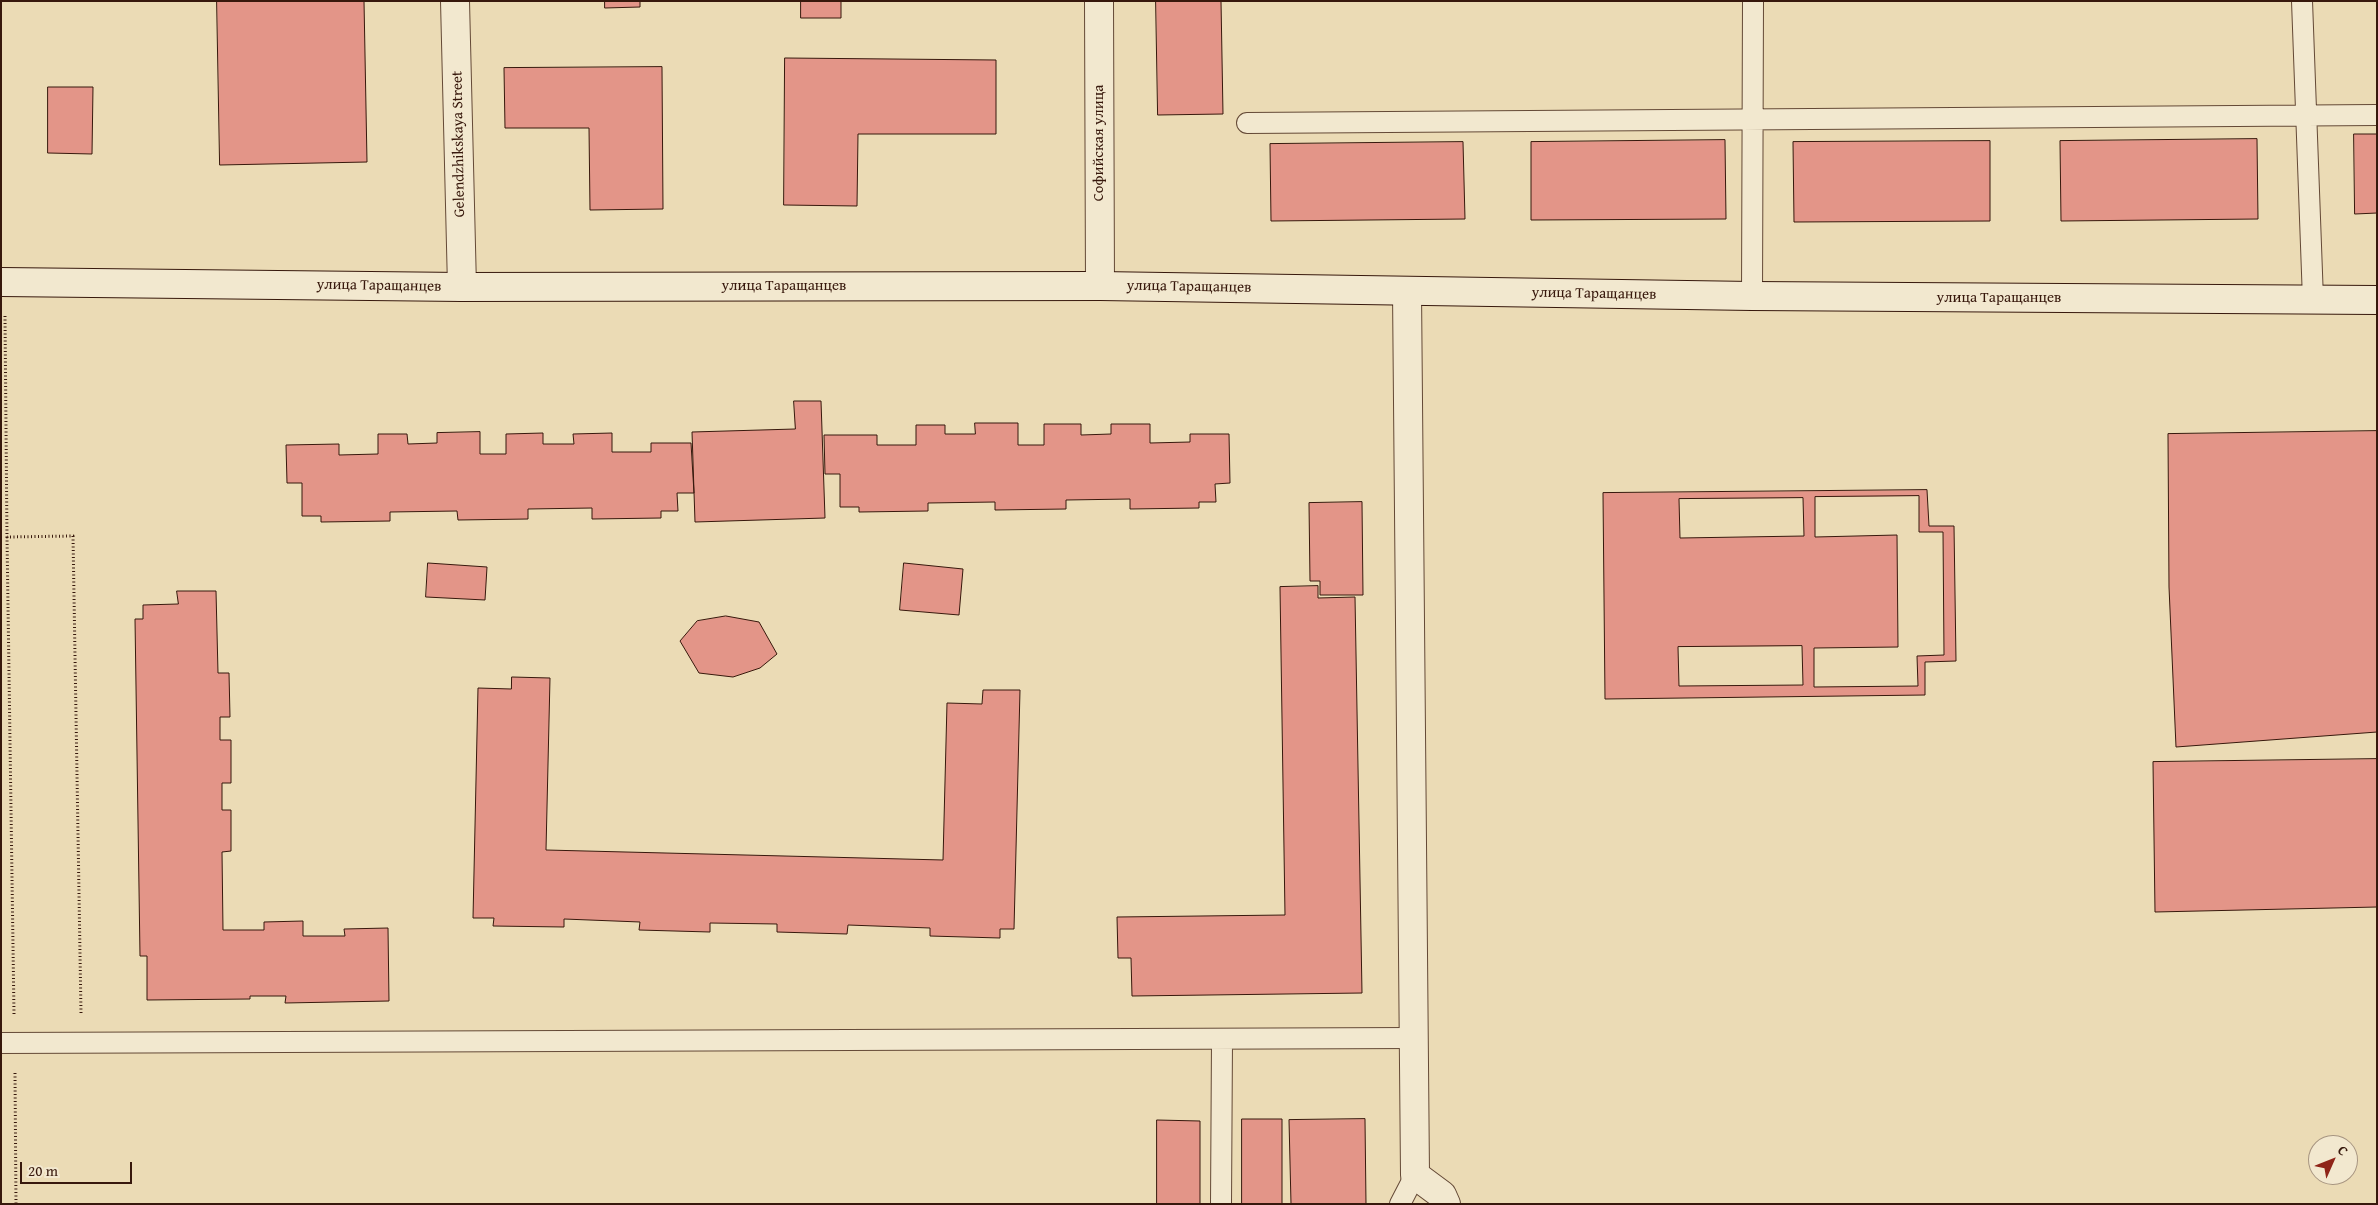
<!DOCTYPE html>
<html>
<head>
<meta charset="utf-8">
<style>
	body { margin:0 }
	#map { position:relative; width:2378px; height:1205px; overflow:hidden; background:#ebdbb5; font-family:"Gentium Book Plus",serif }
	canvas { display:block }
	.frame { position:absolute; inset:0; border:2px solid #37180c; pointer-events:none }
	.north { position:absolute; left:2308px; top:1135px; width:50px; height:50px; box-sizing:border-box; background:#f2e8cf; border:1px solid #a79581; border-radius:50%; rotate:46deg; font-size:14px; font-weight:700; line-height:20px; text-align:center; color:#37180c }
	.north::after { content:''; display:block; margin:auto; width:18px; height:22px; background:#8f2418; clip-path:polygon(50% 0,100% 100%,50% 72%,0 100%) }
	.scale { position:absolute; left:20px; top:1162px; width:112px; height:22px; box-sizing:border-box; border:2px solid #37180c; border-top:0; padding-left:6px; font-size:15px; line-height:18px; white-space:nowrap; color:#37180c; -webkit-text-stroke:4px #f2e8cf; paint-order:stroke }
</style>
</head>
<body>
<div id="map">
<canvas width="2378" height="1205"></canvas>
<div class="frame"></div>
<div class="north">С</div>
<div class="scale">20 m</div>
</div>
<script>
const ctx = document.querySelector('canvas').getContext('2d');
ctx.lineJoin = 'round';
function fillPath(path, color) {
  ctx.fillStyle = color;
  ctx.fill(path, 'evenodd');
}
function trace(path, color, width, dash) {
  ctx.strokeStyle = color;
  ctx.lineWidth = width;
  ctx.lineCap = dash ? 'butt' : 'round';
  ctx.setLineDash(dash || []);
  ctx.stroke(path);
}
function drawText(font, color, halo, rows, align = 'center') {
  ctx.font = font + ' "Gentium Book Plus",serif';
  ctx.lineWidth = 4.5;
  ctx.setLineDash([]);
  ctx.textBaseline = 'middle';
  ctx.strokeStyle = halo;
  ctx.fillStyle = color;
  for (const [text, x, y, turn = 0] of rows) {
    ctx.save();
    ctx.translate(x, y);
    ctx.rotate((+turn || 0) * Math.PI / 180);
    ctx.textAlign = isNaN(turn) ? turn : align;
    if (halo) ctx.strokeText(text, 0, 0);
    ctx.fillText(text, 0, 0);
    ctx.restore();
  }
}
const building = new Path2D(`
	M217 1H364L367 162 220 165Z
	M605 1H640V7L605 8Z
	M801 1H841V18H801Z
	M1156 1H1221L1223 114 1158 115Z
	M785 58 996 60V134H858L857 206 784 205Z
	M662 67 663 209 590 210 589 128H505L504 68Z
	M48 87H93L92 154 48 153Z
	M2354 134H2377V213L2355 214Z
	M2257 139 2258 219 2061 221 2060 141Z
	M1725 140 1726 219 1531 220V142Z
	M1990 141V221L1794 222 1793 142Z
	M1463 142 1465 219 1271 221 1270 144Z
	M794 401H821L825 518 695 522 692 432 795 429Z
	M975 423H1018V445H1044V424H1081V435L1111 434V424H1150V443L1190 442V434H1229L1230 483 1215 484 1216 502H1199V508L1130 509V499L1066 500V509L995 510V502L928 503V511L859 512V507H840V474H825L824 435H877V445H916V425H945V434H975Z
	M2377 431V732L2176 747 2169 587 2168 434Z
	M480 432V454H506V434L543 433V444H574L573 434 612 433V452H651V443H691L694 493H677L678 511H661V518L592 519V508L528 509V519L458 520 457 511 390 512V521L321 522V516H302V483H287L286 445 339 444V455L378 454V434H407L408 444 437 443V433Z
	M1927 490 1929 526H1954L1956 661 1925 662V695L1605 699 1603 493Z
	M1919 496V532H1943L1944 655 1917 656 1918 686 1814 687V648L1898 647 1897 535 1815 537V497Z
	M1803 498 1804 536 1680 538 1679 499Z
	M1362 502 1363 595H1320V581H1310L1309 503Z
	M428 563 487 567 485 600 426 597Z
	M904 563 963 569 959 615 900 610Z
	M1318 586V598L1355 597 1362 993 1132 996 1131 958H1118L1117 917 1285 915 1280 587Z
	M177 591H216L218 673H229L230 717H220V740H231V783H222V810H231V851L222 852 223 930H264V922L303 921V936H345L344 929 388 928 389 1001 285 1003 286 996H250V999L147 1000V956H140L135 619H143V605L178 604Z
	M726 616 759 622 777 654 760 668 733 677 699 673 680 641 697 621Z
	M1802 646 1803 685 1679 686 1678 647Z
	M512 677 550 678 546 850 943 860 947 703 982 704 983 690H1020L1014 929H1000V938L930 936V928L848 925 847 934 777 932V924L710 923V932L639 930 640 922 564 919V927L493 926 494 918H473L478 688 511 689Z
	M2377 759V907L2155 912 2153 762Z
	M1242 1119H1282V1204H1242Z
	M1365 1119 1366 1204H1291L1289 1120Z
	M1157 1120 1200 1121V1204H1157Z`);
fillPath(building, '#e39588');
trace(building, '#37180c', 1);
const lane = new Path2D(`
	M2302 1 2313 300
	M1247 123 2377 115
	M1752 296 1753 1
	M1 1043 1414 1038
	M1221 1204 1222 1040
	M1400 1204 1415 1175`);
const street = new Path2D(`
	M455 1 462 287
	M1099 1 1100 286
	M1407 291 1415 1175 1442 1195 1446 1204`);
const secondary = new Path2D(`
	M1 282 462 287 1100 286 1752 296 2377 300`);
trace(lane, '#644936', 22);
trace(street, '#644936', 30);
trace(secondary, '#37180c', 30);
trace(new Path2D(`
	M5 316 7 537 73 536 81 1013
	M7 537 14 1014
	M15 1073 16 1204`), '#37180c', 3, [1, 2.5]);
trace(lane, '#f2e8cf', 20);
trace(street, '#f2e8cf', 28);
trace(secondary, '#f2e8cf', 28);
drawText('15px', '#37180c', '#f2e8cf', [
	["Софийская улица",1099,143,-90],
	["Gelendzhikskaya Street",459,144,-91],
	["улица Таращанцев",379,286,1],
	["улица Таращанцев",784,286],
	["улица Таращанцев",1189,287,1],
	["улица Таращанцев",1594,294,1],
	["улица Таращанцев",1999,298]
]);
</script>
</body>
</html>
